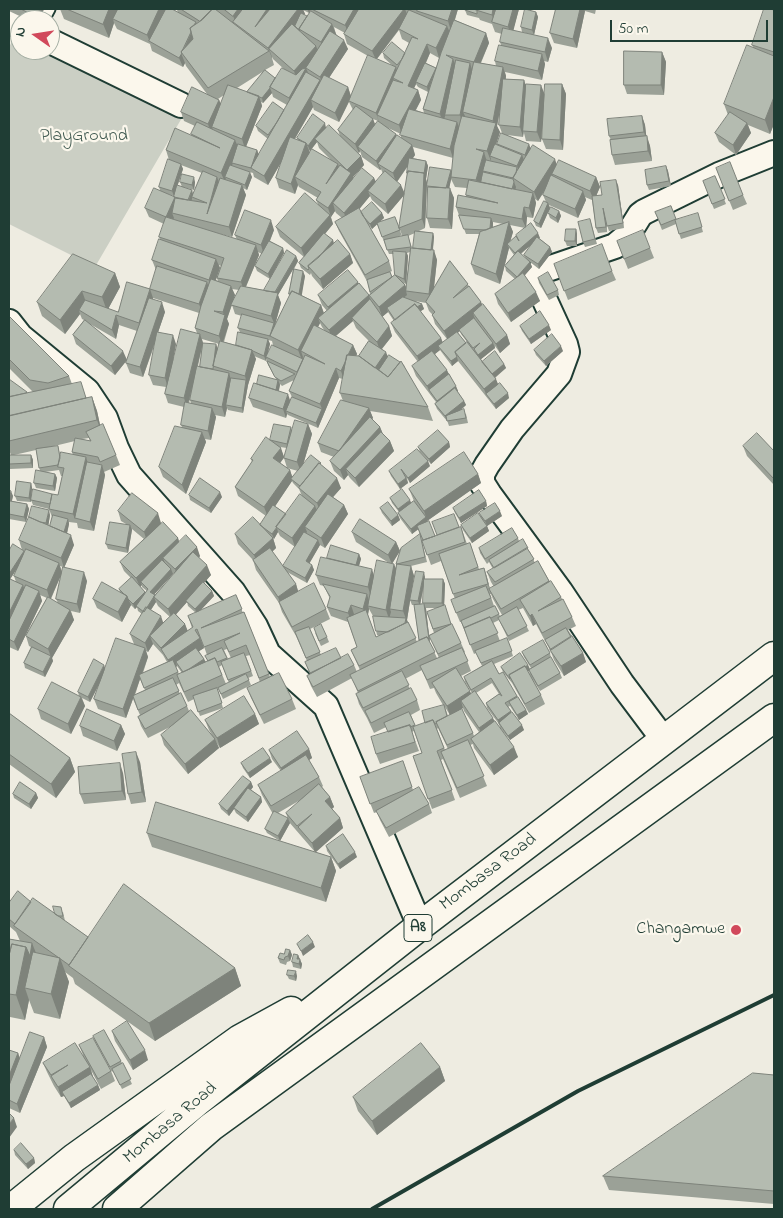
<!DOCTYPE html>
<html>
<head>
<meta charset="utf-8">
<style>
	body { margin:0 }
	#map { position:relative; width:783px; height:1218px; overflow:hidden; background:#eeece1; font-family:"Indie Flower",sans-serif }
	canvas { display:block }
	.frame { position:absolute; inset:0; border:10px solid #1f3d34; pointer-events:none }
	.north { position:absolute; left:10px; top:10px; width:50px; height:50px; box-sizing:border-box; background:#fbf7ec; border:1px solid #a3ada2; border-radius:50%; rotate:283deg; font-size:14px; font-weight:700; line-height:20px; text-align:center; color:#1f3d34 }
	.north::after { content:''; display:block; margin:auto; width:18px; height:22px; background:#d1495b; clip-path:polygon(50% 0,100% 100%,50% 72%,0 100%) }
	.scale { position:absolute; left:610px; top:20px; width:158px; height:22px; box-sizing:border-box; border:2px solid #1f3d34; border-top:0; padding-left:6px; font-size:15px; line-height:18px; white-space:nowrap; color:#1f3d34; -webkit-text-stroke:4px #fbf7ec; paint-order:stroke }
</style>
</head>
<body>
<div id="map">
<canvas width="783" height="1218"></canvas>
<div class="frame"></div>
<div class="north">N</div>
<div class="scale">50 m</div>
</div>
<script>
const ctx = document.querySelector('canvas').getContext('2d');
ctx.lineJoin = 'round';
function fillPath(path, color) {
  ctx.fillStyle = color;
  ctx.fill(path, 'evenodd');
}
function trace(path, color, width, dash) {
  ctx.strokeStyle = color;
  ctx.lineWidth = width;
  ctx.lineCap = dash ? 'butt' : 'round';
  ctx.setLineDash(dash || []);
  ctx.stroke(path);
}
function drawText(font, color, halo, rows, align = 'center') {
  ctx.font = font + ' "Indie Flower",sans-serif';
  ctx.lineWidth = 4.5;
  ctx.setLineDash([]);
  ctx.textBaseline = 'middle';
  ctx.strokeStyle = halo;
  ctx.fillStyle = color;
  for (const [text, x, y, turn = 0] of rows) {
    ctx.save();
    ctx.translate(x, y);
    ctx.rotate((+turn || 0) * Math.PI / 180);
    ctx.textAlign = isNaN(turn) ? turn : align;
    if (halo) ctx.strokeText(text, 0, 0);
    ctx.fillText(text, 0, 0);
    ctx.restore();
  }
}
fillPath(new Path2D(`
	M20 28V50H50L190 104 95 267 9 224V47Z`), '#cbcfc4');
const service = new Path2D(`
	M43 20 49 9`);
const minor = new Path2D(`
	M9 21 20 26
	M50 41 181 105
	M9 322 20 336 87 391 105 418 116 448 129 475 233 592 255 626 268 654 326 706 420 926
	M664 740 622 684 560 591 489 494 482 483V474L487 465 512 429 559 374 567 352 565 344 536 281V276L539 272 615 246 627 236 640 215 644 212 719 175 774 153`);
const trunk = new Path2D(`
	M11 1209 74 1158 240 1039 291 1011
	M68 1209 198 1101 420 926 774 656
	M117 1209 211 1127 774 718`);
trace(service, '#1f3d34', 15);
trace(minor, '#1f3d34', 28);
trace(trunk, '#1f3d34', 31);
trace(service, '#fbf7ec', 11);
trace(minor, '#fbf7ec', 24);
trace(trunk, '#fbf7ec', 28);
trace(new Path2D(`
	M372 1209 578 1091 774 995`), '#1f3d34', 4);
fillPath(new Path2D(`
	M9 9H44L39 20H28L9 11Z
	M60 9H172L178 12 177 10 174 9H458L455 20 486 33 489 43 481 63 496 66 495 61 501 45 500 42 502 34 495 32 492 24 480 20 479 18 467 15 465 10V9H519L513 30 552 48 548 62 544 61 545 64 542 80 505 72 506 76V79L524 80 526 87 544 94 562 84 566 94 563 150 546 149 542 139 544 107 541 142 526 141 524 133 523 137 507 135 531 148 557 165 596 177 600 187 596 196 602 195 618 185 624 228 609 231 607 225V232L598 233 596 228 592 200 585 197 586 200 578 218 549 205 550 208 541 228 536 226 534 221 546 202 543 195 546 189 538 201 535 199 536 203 533 218 527 217 526 228 540 238H539L550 247 552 252 539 269 530 262 532 267 524 276 540 301 511 322 498 304 495 294 515 279 506 271 505 266 514 255 509 248 500 284 475 274 471 264 479 234H466L456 207 466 197V195L467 188 455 187 451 179 449 188 454 198 452 229 430 228 427 218 428 188 427 186 451 170 452 172 453 158 413 147 415 155 413 158 426 161 428 166 426 179 427 183 425 228 419 231 433 233 434 237 433 250 437 260 434 288 450 261 481 302 482 305 507 335 510 344 500 353 495 346V348L481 359 482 362 504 364 506 368 495 378 498 385 509 398 496 409 458 361 452 366 440 350 435 354 449 374 458 391H457L464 401 466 405 460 411 466 414 468 423 449 426 447 420V421L437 409 435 404 436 402 416 376 412 366 418 362 395 332 391 323 394 321 388 312 382 317 389 326 392 336 382 349 388 357 404 365 406 370 428 407 433 421 370 411 373 418 372 419 380 427 383 434 390 441 394 451 359 487 350 478 348 475 344 480 334 471 330 461 334 457 321 452 318 443 343 401 340 393 343 379 339 378 318 428 288 415 287 414 286 418 253 407 249 398 257 384 276 379 268 365 266 358V361L254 356 256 359 248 385 243 413 228 410 227 408 225 417 215 415 216 417 211 440 205 439 206 442 186 494 163 477 159 467 182 427 181 425 184 407 168 403 165 394 166 387 153 385 149 375 156 341 143 377 130 373 126 363 137 331 119 325 116 339 90 324 127 360 115 375 76 344 73 335 84 320 82 319 80 314 65 334 42 316 37 302 115 273 120 287 108 309 118 312 150 289 156 270 152 260 160 239 159 237 164 224 149 217 145 208 160 190 159 187 169 160 166 150 192 135 191 134 195 126 184 121 181 112 207 94 186 66 185 63 183 67 152 51 150 44 117 29 114 23 109 38 64 19ZM303 10 309 13 311 10V11L307 16 304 15 305 14ZM334 27 345 33 344 34 347 44 368 56 351 96 348 87 329 78 348 49 336 34ZM399 30 402 39 409 43 405 53H383L384 58 394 67 377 59ZM430 53 439 58 436 68 426 63ZM272 57 273 59 285 70 275 78 265 70 274 65 272 58ZM264 71 247 92 237 88ZM416 84 418 87 428 92 423 109 424 113 416 110 421 100 418 90 414 88ZM272 93 273 97 287 105 284 110 256 126 258 131 268 139 259 155 257 150 246 147 262 106 261 102 263 103ZM224 95 221 104 219 100 218 99ZM349 102 353 110 338 130 340 136 326 127 297 138 298 140 295 139 313 107 314 110 339 122ZM500 111 499 125 502 133 497 144V145L496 144 500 132 497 126ZM373 119 378 121 375 125ZM388 128 401 134V138L397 136ZM317 142 319 148 331 160 309 155 310 153 309 150 310 151ZM354 150 359 153 360 151 362 157 380 170 381 169 383 174 376 182 374 178 353 179V177L364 165 361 156ZM282 161 276 178 279 188 295 194 298 185 299 187 318 198 316 200 318 204 276 227 280 237 304 257 299 263 301 268 310 275 311 273 312 276 323 289 353 263 350 254 334 244 333 240 325 234 333 224 331 217 335 211 336 213 342 218 335 222 339 231 368 283 370 294 369 295 358 284 318 295 322 305 327 311 324 313 321 305 301 295 305 276 294 269 298 261 296 256 264 290 246 287 259 255 258 252 262 254 255 266 257 271 270 279 284 253 283 248 270 241 274 230 235 235 237 240 213 232 232 237 246 195 243 188 247 190 252 177 246 171 253 173 254 177 268 185ZM181 165 202 173 193 194 192 190 183 187 194 190 195 182H180L182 187 174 197 167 194 174 196 183 169ZM408 166 407 173V175L405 194 397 182ZM404 195 399 228 402 236 392 239 402 235 395 217 379 222 384 218 382 213 361 212 359 209 370 196 372 200 388 214ZM493 222 503 224 493 227ZM368 224 372 229 377 224 389 254H394L395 275 392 277 390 272 392 271 389 261ZM510 225 525 228 517 238 510 241 513 232ZM415 233 413 248H412L408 236ZM532 244 524 255 526 258 521 254ZM410 252 406 287 404 283 406 284 408 256 407 253ZM219 265 221 266 217 278 218 281 216 280 220 268ZM293 269 289 294 290 296 275 325 281 303 278 295ZM232 289 239 290 232 304 235 295ZM153 298 199 313 195 328 197 333 173 359 176 344 158 332 165 312 153 299ZM415 301 426 303 429 311 432 314 435 324 447 339 443 343 441 338 420 311 424 309 422 304ZM232 305 235 314 242 316 238 328 240 332 236 345 224 342 229 324 227 319ZM353 321 356 328 369 341 359 356H356L357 354 353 345 336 336ZM320 323 322 327 325 331 318 327ZM460 331 461 334 467 342 466 343 458 333ZM202 339 219 344 218 349 203 343ZM268 340 272 341 273 345 267 354 270 344ZM202 347 200 367 198 366ZM195 379 190 400 191 403H189ZM294 380 289 391 292 397 290 401 279 391 280 384 282 386Z
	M556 9H596L595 14 585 11 577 48 554 43 550 33Z
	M774 10V124L770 134 748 125 751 133 736 155 719 142 715 133 728 115 724 104 753 47 752 45Z
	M536 12 538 17 534 35 522 32 521 27Z
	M662 52 666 62 664 95 627 94 624 85Z
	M642 116 645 125 646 136 650 146 652 161 615 165 612 155 611 140 609 136Z
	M666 166 668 171 671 186 649 190 647 185Z
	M716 168 743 195 747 204 733 210Z
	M715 176 726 204 714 209 703 181Z
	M671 206 676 219 699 218 703 232 681 239 676 224 662 230 655 212Z
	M559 211 561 216 558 223 550 218 548 213Z
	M590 219 597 244 585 247 583 242Z
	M576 229 577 234V246H567L565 241Z
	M617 241 650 248 654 258 628 269Z
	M554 264 612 271 616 280 568 300Z
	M538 278 558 290 559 295 549 300 539 283Z
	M9 316 69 376 72 384 87 398 92 397 97 411 100 425 116 455 120 465 104 472 105 475 94 531 78 528 77 523 69 522V524L67 534 74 545 64 568 87 581 80 613 71 611 74 620 52 658 53 661 45 677 25 668 24 663 31 647 29 646 26 636 47 598 40 595 42 601 18 651 9 647V551L24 553 25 551 22 550 19 540 50 515 48 526H50L52 517 49 509 33 505 31 500V502L17 501 15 496 31 483 32 488 31 499 58 495 63 476H61L59 470 45 472 55 474 57 478 55 491 36 488 34 483 40 471 36 450 14 455H31L33 460V468L10 469 9 465 11 455 9 450V416L27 392 28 393 33 392 9 368ZM89 438 90 441 82 439ZM75 441 72 452 73 455H60L58 446 46 448ZM60 566 63 567 62 572ZM18 567 14 576 16 582 10 579ZM61 575 56 599 58 603 51 599Z
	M520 326 551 330 531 344 522 331Z
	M534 350 563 351 546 366 536 355Z
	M308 424 312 434 303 465 322 466 341 488 333 497 344 505 348 514 325 548 320 545 309 563 312 565 314 570 307 583 287 572 296 584 298 592 326 609 330 619 310 629 321 655 341 658 354 665 357 672 360 670 351 650 357 647 348 622 331 616 327 607 330 599 324 586 320 585 316 575 327 559V558L359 554 361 559 359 566 374 576 389 563 356 542 352 532 396 542 400 551 392 563 396 569V564L420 534 427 562 411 566 414 576 407 620 417 642 419 641 414 605H412L410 600 425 577V579H443L445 584 444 606 451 625 461 643 465 652 464 653 471 671 461 676 471 694 472 693 465 682 464 677 482 666 476 653 474 654 461 622H460L455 610V599L441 561 431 565 418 529 412 534 400 518 398 513 399 512 392 503 390 498 411 503 414 501 409 489 478 474 481 483 427 521 435 536 461 527 467 544 470 543 479 569 484 568 490 589 494 587 491 582 487 572 493 569 489 562 487 564 480 553 479 548 518 538 519 541 530 552 535 563 538 561 550 582 561 597 572 617 576 626 568 630 583 653 586 662 564 676 554 660 551 652 536 624 533 626 523 608 518 610 529 631 509 641 499 620 493 623 500 641 507 638 513 656 494 664 499 674 517 696 526 710 528 714 519 720 510 706 508 707 524 730 510 740 500 728 499 724 487 708 486 703 499 694 492 683 476 693 518 757 494 775 474 748 473 744 470 745 487 786 460 798 443 759 441 760 455 800 432 809 413 756 422 753 414 731 412 732 419 751 380 764 376 754 388 732 386 727 374 733 367 718 359 704 356 694 358 693 352 678 317 697 311 686 307 676 310 674 305 662 307 661 296 636 282 612 279 603 256 570 253 560 238 544 235 534 260 525 266 516 238 496 235 487 252 462 251 459 270 441 291 427 292 430ZM280 447 287 448 284 457ZM284 458 287 468 280 463ZM287 468 298 471 292 477 290 470ZM292 481 293 483 299 489 302 496 286 514 275 506ZM278 532 280 536 295 547 283 567 272 552 276 548 273 538 274 539ZM424 586V604H420ZM490 594H491L493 599 502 615 500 616 495 606H494ZM426 608H438L427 612 434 633 429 635ZM369 609 373 616 377 635 380 636 376 637 368 615ZM430 637 439 658H437L430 643ZM422 670 430 689 434 688 436 693 443 705 425 723 415 726 411 715 420 710 417 700 410 689 405 679ZM445 707 450 715 448 716ZM463 708 464 711 479 732 474 736 473 733 455 713ZM438 728 448 749 445 750 437 729Z
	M449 442 450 447 431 464 420 452 418 447Z
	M743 446 774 451V485L747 456Z
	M430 466 410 483 407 478 408 483 400 489 391 476 389 471Z
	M9 490 13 496 12 501 27 504 29 509 26 522 9 519Z
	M189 495 222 497 211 513 190 500Z
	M486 501 487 506 461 523 455 513 453 508Z
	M380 508 398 515 400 520 392 526 382 513Z
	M118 511 161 523 178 538 179 542 200 556 199 558 211 575 204 583 212 591 214 596 200 611 236 595 243 613 244 612 270 677 292 699 296 709 264 724 251 698 247 688 260 682 250 655 246 656 253 676 248 678 251 685 223 699 218 688H217L223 708 200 716 194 699 188 702 179 683 176 685 180 694 187 706 189 711 212 735 209 730 205 720 255 714 259 724 220 748 216 742 219 748 188 774 164 745 161 735 174 725 148 738 141 726 138 717 140 715 133 699 126 718 98 709 94 699 102 679 90 702 82 698 85 706 71 734 41 719 38 709 79 696 78 692 134 644 130 634 142 614 138 611 137 607 135 609 130 604 131 605 122 622 97 608 93 599 120 592 119 589 131 578 124 571 120 562 144 539 132 529 128 553 108 549 106 544 126 524 121 521ZM173 573 174 574 155 595 154 594 173 574ZM142 585V587L147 591 146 593 140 587ZM156 602 158 606 170 617 163 623 151 610ZM187 602 188 606 196 613 188 616 192 628 187 631 185 624 176 614ZM201 638 207 655V661L206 662 199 651 204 648ZM153 644 163 655 167 662 143 673 148 657 146 651 148 652ZM227 649 231 658 228 659 224 650ZM222 665 229 683 226 684 219 667ZM177 666 182 673 179 674 176 667ZM140 679 145 690 135 695 136 692Z
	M479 513 502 516 487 526 489 531 472 543 463 530 461 525 481 517Z
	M315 633 327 637 329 642 321 646Z
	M522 652 550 653 551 658 560 673 562 678 540 691 530 675 529 671H528L541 695 545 704 529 713 512 683 503 672 501 667 528 665 530 669 531 668 524 657Z
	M9 713 70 758 75 772 56 798 9 764Z
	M121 725 125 734 117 751 83 736 80 726Z
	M309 749 312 758 309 760 319 777 323 786 322 787 330 797 334 807 332 809 340 818 343 828 315 852 331 857 336 871 326 902 152 847 147 833 315 852 289 822 286 813 302 799 278 813 290 823 280 841 267 833 265 829 273 814 262 795 258 785 281 771 272 759 269 750Z
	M403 761 413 790 429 804 432 813 389 837 380 820 377 812 374 813 360 777Z
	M140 762 146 802 131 804 128 794Z
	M272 762 250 778 243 768 241 763Z
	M123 773 126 800 84 804 80 794Z
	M251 782 253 787 251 790 261 797 262 802 248 822 236 813 234 809 229 816 221 809 219 804Z
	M36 793 38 798 31 809 14 798 13 794Z
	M326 846 357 857 340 869 327 851Z
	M31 902 55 914 63 912 65 921 88 937 169 918 235 968 241 986 155 1041 75 984 73 978 65 972 69 982 60 1019 34 1013 29 1000 25 1020 10 1017 9 1014V939L20 941 16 932 9 926V903Z
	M290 950 292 955 290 961 287 962 286 965 280 963 278 958Z
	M298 955 302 964 301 969 293 967 292 962Z
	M287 975 297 976 296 981 289 979Z
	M112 1031 148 1060 133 1070 115 1041Z
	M93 1036 121 1061 132 1084 122 1089 113 1071 112 1072 95 1041Z
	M44 1037 47 1047 20 1113 9 1108V1050L18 1053 20 1058Z
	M79 1045 111 1071 115 1081 101 1089 91 1070 93 1077 98 1085 100 1090 71 1108 64 1096 61 1097 54 1086 47 1072 43 1063 83 1055Z
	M440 1067 445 1081 377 1135 358 1111 353 1097Z
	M774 1075V1204L609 1190 603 1176Z
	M14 1150 34 1158 35 1163 28 1169 15 1155Z`), '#9ba197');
fillPath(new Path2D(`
	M37 9H44L39 20H36L34 15Z
	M109 9H120L113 19 114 23 109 38 103 24Z
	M159 9H166L150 42 147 35Z
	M238 9H249L237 25 233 16Z
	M267 9H277L255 27Z
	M298 9H303L305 14 275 54 269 49 272 57V58L268 48Z
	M307 9H310L311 10 309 13Z
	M354 9H362L349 35 345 25Z
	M404 9H405L408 17 376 60 372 51Z
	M452 9H458L451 31 448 21Z
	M493 9H500L495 24 492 15Z
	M513 9H519L512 36 508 27Z
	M580 9H584L585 11 577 48 573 39Z
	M536 12 538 17 534 35 532 30Z
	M196 22 199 31 187 59 182 53Z
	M332 24 336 34 325 52 321 42Z
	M447 26 451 35 439 58 436 48Z
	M486 33 489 43 477 71 474 62Z
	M548 38 552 48 548 62 545 52Z
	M344 40 348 49 323 87 320 77Z
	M427 44 430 53 417 82H416V84L411 95 408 86Z
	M316 46 320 56 306 68 310 77 292 108 289 98 297 81 294 71Z
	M662 52 666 62 664 95 661 85Z
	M181 53 185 63 183 67 179 58Z
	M542 54 545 64 542 80 538 71Z
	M453 59 457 69 443 124 440 114Z
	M470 63 473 73 463 112 465 116 463 125 460 115Z
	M396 67 399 77 393 78 396 85 377 115 379 122 376 113Z
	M503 67 506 76 497 126 500 132 492 157 490 156 491 159V161L487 151 495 126 493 121Z
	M436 68 428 92 427 87Z
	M320 80 323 90 311 100 313 107 268 185 264 176Z
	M524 80 527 90 523 131V137L520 127Z
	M562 84 566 94 563 150 560 140Z
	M541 85 545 95 541 142 537 132Z
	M348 87 351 97 339 122 335 113Z
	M270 88 272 93 263 103 262 98Z
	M418 90 421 100 402 135 399 125Z
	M259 96 262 106 245 149 242 139Z
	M774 97V124L770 134 765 120Z
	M219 100 223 109 212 127 213 130 211 134 208 124Z
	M642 116 645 125 647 142 644 132Z
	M373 119 377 129 358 147 360 151 359 153 355 144Z
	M457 122 461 132 453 158 450 149Z
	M325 123 326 128 315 139 317 142 310 151 308 146Z
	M747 123 751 133 736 155 733 145Z
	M396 134 400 144 378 164 381 169 380 170 376 161Z
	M647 136 650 146 652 161 648 151Z
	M235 140 239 149 227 177H225L226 179 225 182 221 173Z
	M306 143 310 153 300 180 295 177 298 185 295 194 291 184Z
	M529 144 531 149 527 160 525 155Z
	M412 145 415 155 396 183 393 173Z
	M257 150 259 155 251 168Z
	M484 152 487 162 483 171 484 173 480 189 476 180Z
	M522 155 524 160 519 171 517 166Z
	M361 156 364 165 353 177 355 183 333 203 335 211 331 217 328 208 347 170Z
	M555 159 558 169 552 174 553 176 538 201 534 192Z
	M426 161 428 166 426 179 427 183 425 228 422 219 424 173Z
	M181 164 183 169 174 196 172 191Z
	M338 164 341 173 326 184Z
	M666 166 668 171 671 186 669 181Z
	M451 170 452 175 448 194 446 189Z
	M250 172 252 177 247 190 245 185Z
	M194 177 195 182 194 190 192 185Z
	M217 177 221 187 211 223 207 214Z
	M596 177 600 187 594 201 590 191Z
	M374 178 378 187 368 191 370 196 348 223 344 213Z
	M616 180 618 185 624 228 623 223Z
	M514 182 516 187 514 196 512 192Z
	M242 185 246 195 232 237 229 227Z
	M401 185 405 194 388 214 385 204Z
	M450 188 454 198 452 229 448 219Z
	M192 190 193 195 192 197V199L190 207 188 202Z
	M583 191 586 200 578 218 575 209Z
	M533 193 536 203 533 218 529 208Z
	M175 197 172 213 174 218 169 227 166 217Z
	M548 203 550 208 541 228 539 224Z
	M524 207 527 217 526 228 522 219Z
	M559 211 561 216 558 223 556 218Z
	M382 213 384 218 372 229 370 224Z
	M330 215 333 224 305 258 301 248Z
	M491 218 493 223 492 235 490 230Z
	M271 220 274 230 264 255 261 245Z
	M509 222 513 232 509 246 507 244 509 248 500 284 496 274Z
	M576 229 577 234V246L575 241Z
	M433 233 434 237 432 256 430 251Z
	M538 233 540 238 516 257 515 253Z
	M333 240 334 245 310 268Z
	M256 245 259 255 244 291 241 282Z
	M550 247 552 252 539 269 538 264Z
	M283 248 284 253 270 279 268 274Z
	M434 250 437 260 432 304 429 294Z
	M406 252 408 256 406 284 404 279Z
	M350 254 353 263 323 289 320 279Z
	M296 256 298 261 278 295 281 303 275 325 276 328 270 336 274 323 271 316 274 295Z
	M216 259 220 268 212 290 209 280Z
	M530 262 532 267 519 282 517 277Z
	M303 271 305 276 301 300 299 295Z
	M115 273 120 287 107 311 102 297Z
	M207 282 210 291 203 314 199 304Z
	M358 282 361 291 332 317 328 307Z
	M405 285 408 291H406L407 295 389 311 387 308 388 312 382 317 379 307Z
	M231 286 235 295 227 319 229 324 222 345 219 336 224 317 223 312Z
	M150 289 153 298 142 332 139 323Z
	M82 291 87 305 79 310 80 314 65 334 60 320Z
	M536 292 540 301 511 322 508 313Z
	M369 295 372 305 352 318 353 321 332 339 329 330Z
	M162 302 165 312 143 377 140 367Z
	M481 302 485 311 473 313 475 319 448 340 444 331Z
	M422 304 424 309 398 327 397 322Z
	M321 305 324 314 318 318 320 323 305 353 301 351 303 357 302 360 298 350Z
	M116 315 119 325 116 339 112 330Z
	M549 325 551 330 531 344 529 339Z
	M389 326 392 336 380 351 377 342Z
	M200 334 203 343 187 408 184 398Z
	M173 335 176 344 168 388 165 378Z
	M507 335 510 344 500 353 496 344Z
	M441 338 444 347 438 346 440 350 421 365 417 356Z
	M268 339 270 344 266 361 264 356Z
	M493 343 495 348 480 360 478 355Z
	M216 344 218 349 213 366Z
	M353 345 357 354 344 380 341 371Z
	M561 346 563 351 546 366 544 361Z
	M252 350 256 359 248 385 243 413 242 408 246 380 245 376Z
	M123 351 127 360 115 375 111 366Z
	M386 352 388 357 377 373 375 368Z
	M457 357 458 361 452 366 451 361Z
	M504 364 506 368 493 379 491 374Z
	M336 368 339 378 318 428 316 423 322 409 320 404Z
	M447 370 451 379 429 390 427 386Z
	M229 373 232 383 226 405 227 408 225 417 222 407Z
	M496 379 500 389 486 394 484 389Z
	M278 380 280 385 277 397 275 392Z
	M456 386 458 391 439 406 437 401Z
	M508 393 509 398 496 409 494 404Z
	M288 394 291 403 286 411 287 414 286 418 283 409Z
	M92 397 97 411 102 434 97 420Z
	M464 401 466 405 447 421 445 416Z
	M212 408 216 417 211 440 208 431Z
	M369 408 373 418 342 461 339 451Z
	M308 424 312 434 301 472 297 462Z
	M380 427 384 437 346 469 348 475 344 480 340 470Z
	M202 432 206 442 186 494 182 485Z
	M390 441 394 451 359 487 355 478Z
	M449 442 450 447 431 464 429 459Z
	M281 448 284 457 277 468 273 458Z
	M31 455 33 460V468L31 463Z
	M86 457 89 467 75 519 73 514Z
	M428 461 430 466 410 483 408 478Z
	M102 465 105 475 94 531 90 522Z
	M290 470 293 479H291L292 481 268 517 264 507Z
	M55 474 57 478 55 491 53 486Z
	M478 474 481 483 427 521 428 522 412 534 411 529 426 517 424 511Z
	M337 478 341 488 320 512 317 503Z
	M406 478 408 483 400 489 398 484Z
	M31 483 32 488 31 502 29 498Z
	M11 491 13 496 9 511V500Z
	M220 492 222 497 211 513 209 508Z
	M410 500 412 505 400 514 398 509Z
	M486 501 487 506 461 523 459 518Z
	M27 504 29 509 26 522 24 517Z
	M344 505 348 514 325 548 321 538Z
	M315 506 319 515 305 527 307 532 295 547 292 538Z
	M49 510 50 515 48 528 46 523Z
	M500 511 502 516 487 526 485 521Z
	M158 513 161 523 147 541 144 532Z
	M398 515 400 520 392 526 391 521Z
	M68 519 69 524 66 537 64 532Z
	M130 525 132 530 128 553 126 548Z
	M487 526 489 531 472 543 470 538Z
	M277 528 278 532 274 539 272 534Z
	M71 535 74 545 64 568 61 558Z
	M178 538 181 548 163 558 165 563 143 584 141 582 142 585 140 587 136 578Z
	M273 538 276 548 258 565 254 555Z
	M318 540 320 545 308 566 306 561Z
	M396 542 400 551 392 564 388 555Z
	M197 547 200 556 178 579 175 569Z
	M24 551 25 556 9 581V574Z
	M359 554 361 559 357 572 355 567Z
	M59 563 62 573 50 600 47 590Z
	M394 564 398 573 390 609 391 612 389 619 386 610Z
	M207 565 211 575 172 619 168 609Z
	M312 565 314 570 307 583 305 578Z
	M411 566 414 576 407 620 408 623 405 625 406 619 403 611Z
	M484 568 487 577 491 594 488 584Z
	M171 569 173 574 152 597 150 592Z
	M372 569 375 579 371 597 368 587Z
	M84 572 87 581 80 613 77 604Z
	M424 572 425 577 420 606 418 601Z
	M443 579 445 584 444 608 442 603Z
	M296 584 299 594 282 607 278 597Z
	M23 585 26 594 9 630V613Z
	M39 591 42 601 18 651 14 642Z
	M212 591 214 596 197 614 195 609Z
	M145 592 147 597 135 609 133 604Z
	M367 594 370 604 368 606 369 609 367 619 363 609Z
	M127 596 131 605 122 622 118 612Z
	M154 597 156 602 146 617 144 612Z
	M424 604 426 609 430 644 429 639Z
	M351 605 354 614 352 623 348 613Z
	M70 610 74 620 52 658 53 661 45 677 43 672 51 657 48 649Z
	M532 614 536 624 533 626 530 616Z
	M161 616 164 625 150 636 153 644 148 652 145 643Z
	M185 624 189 634 163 652 161 648Z
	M200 638 204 648 178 665 176 662 177 666 172 670 168 660Z
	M145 648 148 657 126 718 123 709Z
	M583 653 586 662 564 676 561 666Z
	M204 659 206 663 184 673Z
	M104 665 106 670 90 702 88 697Z
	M528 665 530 670 513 682 510 678Z
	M470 691 474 701H461L463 708 450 716 447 706Z
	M81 697 85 706 71 734 68 724Z
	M526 710 528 714 519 720 517 715Z
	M511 711 512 716 499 725 498 720Z
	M255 714 259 724 220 748 217 738Z
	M493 718 497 727 483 737 479 728Z
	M121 725 125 734 117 751 114 741Z
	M522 725 524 730 510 740 508 736Z
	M215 739 219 748 188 774 185 764Z
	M514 747 518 757 494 775 490 765Z
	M309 749 312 758 284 777 281 768Z
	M136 752 140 762 146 802 142 792Z
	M70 758 75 772 56 798 51 784Z
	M270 758 272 762 250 778 248 773Z
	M120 763 123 773 126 800 122 791Z
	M251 782 253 787 235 809 234 808V809L229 816 227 811Z
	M36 793 38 798 31 809 29 804Z
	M261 797 262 802 248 822 246 817Z
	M330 797 334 807 329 811 325 801Z
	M288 818 290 823 280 841 278 836Z
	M340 818 343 828 315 853 312 843Z
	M355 852 357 857 340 869 338 864Z
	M331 857 336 871 326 902 321 888Z
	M313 942 315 947 303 956 301 951Z
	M32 943 36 953 25 988 29 1000 25 1020 16 995 26 947Z
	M290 950 292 955 290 961 288 956Z
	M298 955 302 964 301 969 297 959Z
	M60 958 69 982 60 1019 51 994Z
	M235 968 241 986 155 1041 149 1023Z
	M296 971 297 976 296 981 294 976Z
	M44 1037 47 1047 20 1113 17 1104Z
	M145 1050 148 1060 133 1070 130 1060Z
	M18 1053 21 1063 9 1093V1076Z
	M90 1067 93 1077 62 1092 64 1096 61 1097 58 1087Z
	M440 1067 445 1081 377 1135 372 1121Z
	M98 1085 100 1090 71 1108 69 1103Z
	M14 1118 17 1127 9 1138V1124Z
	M34 1158 35 1163 28 1169 26 1164Z`), '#7e837b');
const building = new Path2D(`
	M21 9H37L34 15Z
	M67 9H109L103 24Z
	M118 9H159L147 35 113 19Z
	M166 9H172L196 22 194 25 190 28 191 32 183 49 181 52 182 53 179 58 149 41Z
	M181 9H212L200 21Z
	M213 9H215L269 51 208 88 181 52 193 39 190 28 202 20Z
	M224 9H238L233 16Z
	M243 9H267L255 27 270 9H298L268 48 233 22Z
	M312 9H354L345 25Z
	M359 9H404L372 51 344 34Z
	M418 9H452L448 21 417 11Z
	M465 9H477V14L465 10Z
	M477 9H493L492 15 476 10Z
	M496 9H513L508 27 492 22Z
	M525 9 536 12 532 30 521 27Z
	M556 9H580L573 39 550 33Z
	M764 9H770L774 10V52L752 45Z
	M409 10 447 26 436 48 427 44 408 86 418 90 399 125 377 115 393 80 403 83 393 78 412 37 418 39 399 29Z
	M311 11 332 24 321 42 299 29Z
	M301 13 307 16 299 29 300 31 295 26Z
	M454 20 486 33 474 62 446 55 453 59 440 114 423 109 441 53Z
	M292 24 316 46 294 71 269 49Z
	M503 28 548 38 545 52 500 42Z
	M330 31 344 40 320 77 306 68Z
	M392 42 405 53 402 59 397 65 383 53Z
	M499 45 542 54 538 71 495 61Z
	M747 45 774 56V97L765 120 724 104Z
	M624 51 662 52 661 85H624Z
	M368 55 396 67 376 113 349 101Z
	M456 60 470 63 460 115H445Z
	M474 62 503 67 493 121 463 112Z
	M425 63 436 68 427 87 416 82Z
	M282 68 296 75 302 69 306 68 289 98 270 87Z
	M265 70 275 78 270 87V88L262 98 247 92Z
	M306 72 320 80 264 176 251 168Z
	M324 75 348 87 335 113 311 100Z
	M503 79 524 80 520 127 499 125Z
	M526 84 541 85 537 132 523 131Z
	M545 84H562L560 140 542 139Z
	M228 85 259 96 242 139 212 127Z
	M192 87 219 100 208 124 181 112Z
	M273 102 284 110 277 122 268 135 256 126Z
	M356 106 373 119 355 144 338 130Z
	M409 109 457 122 450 149 400 135Z
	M730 112 747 123 733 145 715 133Z
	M313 114 325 123 308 146 306 143 302 141 297 138Z
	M462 116 496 123 487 151 476 149 484 152 476 180 451 177 454 146Z
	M642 116 644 132 609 136 607 119Z
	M378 121 396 134 376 161 358 147Z
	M197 122 235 140 221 173 166 150 175 128 220 148 191 134Z
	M329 125 361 156 347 170 315 139Z
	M501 133 529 144 525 155 497 144Z
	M397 135 412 145 393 173 378 164Z
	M647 136 648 151 612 155 610 140Z
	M290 137 306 143 291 184 276 178Z
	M238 144 257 150 251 168 232 163Z
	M495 144 522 155 517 166 490 156Z
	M533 145 555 159 534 192 513 178Z
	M312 149 338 164 326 184 340 165 351 173 328 208 316 200 321 192 295 177Z
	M409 158 426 161 424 174V173L408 171V173H407Z
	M168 159 181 164 172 191 159 187Z
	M486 160 517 167 516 173 513 178 483 171Z
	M559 160 596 177 590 191 552 174Z
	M730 162 743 195 729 201 716 168Z
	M230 165 250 172 245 185 225 177Z
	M666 166 669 181 647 185 645 170Z
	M430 167 451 170 446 188 427 186Z
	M362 168 374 178 344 213 333 203Z
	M203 171 217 177 207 214 220 178 242 185 229 227 172 213 175 198 207 203 192 197Z
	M385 171 401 185 385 204 368 191Z
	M408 171 424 173 422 219 399 228Z
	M483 172 513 179 514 182 512 189 481 182Z
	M182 174 194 177 192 185 180 182Z
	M551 175 583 191 575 209 543 195Z
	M715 176 725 199 712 204 703 181Z
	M469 180 533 193 529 208 524 207 522 219 456 207 458 195 498 203 466 195Z
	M616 180 623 223 607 226 603 208 606 227 596 228 592 196 602 195 600 182Z
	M177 185 192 190 188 200 174 197Z
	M428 187 450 188 448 219 427 218Z
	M154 188 175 197 166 217 145 208Z
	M305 193 330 215 301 248 276 227Z
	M544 201 548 203 539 224 534 221Z
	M372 202 382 213 370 224 363 216 361 212Z
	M671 206 676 219 661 225 655 212Z
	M551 207 559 211 556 218 548 213Z
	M359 208 389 261 365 275 335 222Z
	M245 210 271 220 261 245 235 235Z
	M698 213 702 227 679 234 675 220Z
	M459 215 491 218 490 228 486 230 464 229Z
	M166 217 256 245 241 282 217 278 224 258 159 237Z
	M395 217 400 230 382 237 377 223Z
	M590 219 595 239 583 242 578 222Z
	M509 222 496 274 471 264 480 232Z
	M531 223 538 233 515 253 507 244 516 236 519 241 516 235Z
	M566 229H576L575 241H565Z
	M643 230 650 248 624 259 617 241Z
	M415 231 433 233 431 250 413 248Z
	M324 233 333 240 319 257 308 266 309 269 308 270 299 263Z
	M408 235 411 247 387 250 384 240Z
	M537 237 550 247 538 264 524 255Z
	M159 239 216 259 209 280 152 260Z
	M338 240 350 254 320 279 308 266Z
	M269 241 283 248 268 274 255 266Z
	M602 244 612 271 564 291 554 264Z
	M411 248 434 250 429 294 406 291Z
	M287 250 296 256 275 292 266 291 264 290Z
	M393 251 406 252 404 279 395 275Z
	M518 251 530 262 517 277 505 266Z
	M73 254 115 273 102 297 82 291 60 320 37 302Z
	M450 261 468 284 453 298 469 286 481 302 444 331 432 315 435 312 426 302Z
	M157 266 207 282 199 304 150 289Z
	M294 269 303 271 299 294 292 291 290 294H289Z
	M348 270 358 282 328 307 318 295Z
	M390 272 392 277 370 292 367 280Z
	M548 272 558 290 547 295 538 278Z
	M523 273 536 292 508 313 495 294Z
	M395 275 405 285 379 307 369 295 329 330 318 318 359 283 369 295Z
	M211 279 231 286 223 312 214 311 225 315 219 336 195 328 201 306Z
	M127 282 150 289 139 323 116 315 112 330 79 310 85 300 118 312Z
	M241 286 278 293 271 316 231 305Z
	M292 291 321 305 298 350 270 336Z
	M403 297 422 304 417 307 415 304 395 320 387 308Z
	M149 298 162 302 140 367 126 363Z
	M370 299 389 326 377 342 352 318Z
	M415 304 441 338 417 356 391 323Z
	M483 304 507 335 496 344 473 313Z
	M540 311 549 325 529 339 520 326Z
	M242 314 274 323 270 336 238 328Z
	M9 316 69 376 48 383 30 380 9 359Z
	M474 318 493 343 478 355 474 349 480 343 473 348 459 330Z
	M85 320 123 351 111 366 73 335Z
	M314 325 353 345 348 355H347L346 360 341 371 336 368 320 404 289 391 305 355 325 364 301 351Z
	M181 329 200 334 184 398 165 394Z
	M157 332 173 335 165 378 149 375Z
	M238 332 268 339 264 356 253 351 252 350 236 345Z
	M457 332 466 343 455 352 457 357 451 361 438 346Z
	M552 334 561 346 544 361 534 350Z
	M220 341 252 350 245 376 213 366Z
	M369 341 386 352 375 368 359 356Z
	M467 342 496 379 484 389 455 352Z
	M203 343 216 344 213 369 200 367Z
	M272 345 303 359 297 372 266 357Z
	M432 351 447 370 427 386 412 366Z
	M495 351 504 364 492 374 482 362Z
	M347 355 359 356 388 377 401 361 428 407 340 393Z
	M389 355 400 362 388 377 379 370Z
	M267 361 295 374 281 381 275 377Z
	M197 366 229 373 222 407 190 400Z
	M449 374 456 386 437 401 429 390Z
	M259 375 278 380 276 390 257 384Z
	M231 378 246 380 242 408 226 405Z
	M9 379 27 392 26 393 9 397Z
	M81 382 86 398 9 416V397Z
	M254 383 288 394 283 409 249 398Z
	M500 383 508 393 494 404 486 394Z
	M455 388 464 401 445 416 435 404Z
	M92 397 97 420 9 441V416Z
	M292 397 322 409 316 423 286 411Z
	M341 400 369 408 339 451 318 443Z
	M185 402 212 408 208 431 181 425Z
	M464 409 466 418 447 421 446 416Z
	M370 417 380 427 340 470 330 461Z
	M295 420 308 424 297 462 284 458Z
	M103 424 116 455 100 462 98 457 72 452 75 438 91 441 86 432Z
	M274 424 291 427 287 444 270 440Z
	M175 426 202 432 182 485 159 467Z
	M438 430 449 442 429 459 418 447Z
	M381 432 390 441 355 478 346 469Z
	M757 433 774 451V479L743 446Z
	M266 437 281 448 273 458 290 470 264 507 235 487 253 460 251 459Z
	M58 446 60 458 58 465 39 468 36 449Z
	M417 449 428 461 408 478 401 469 406 478 398 484 389 471Z
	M61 452 86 457 73 514 49 509 52 494 58 495 64 468 58 467Z
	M464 452 478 474 424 511 409 489Z
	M9 455H31V463L9 464Z
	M311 455 321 463 320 464 319 463 300 486 291 479Z
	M87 462 102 465 90 522 75 518Z
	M319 463 337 478 317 503 299 488Z
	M36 470 55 474 53 486 34 483Z
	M200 478 220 492 209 508 189 495Z
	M17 481 31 483 29 498 15 496Z
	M33 489 52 494 50 504 31 500Z
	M402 489 410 500 398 509 390 498Z
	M9 490 11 491 9 500Z
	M479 490 486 501 459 518 453 508Z
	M132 493 158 513 144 532 118 511Z
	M300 494 315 506 292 538 276 527Z
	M328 494 344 505 321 538 305 527Z
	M10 501 27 504 24 517 9 514V508Z
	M414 501 426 517 411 529 398 513Z
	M388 502 398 515 391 521 380 508Z
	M495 503 500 511 485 521 479 513Z
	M273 505 286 514 276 527H277L272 534 260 525Z
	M32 506 49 510 46 523 40 522 29 517Z
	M478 513 487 526 470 538 461 525Z
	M454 514 459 527 437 535 432 522Z
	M53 515 68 519 64 532 50 526Z
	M29 517 71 535 61 558 19 540Z
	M253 517 273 538 254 555 235 534Z
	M360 519 396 542 388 555 352 532Z
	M429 521 435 536 423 540 417 526Z
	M110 522 130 525 126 548 106 544Z
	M163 522 178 538 136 578 120 562Z
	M461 527 465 542 427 555 422 541Z
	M512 528 518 538 485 559 479 548Z
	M304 532 318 540 306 561 312 565 305 578 283 566Z
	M420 534 425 557 397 564H396L401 548Z
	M186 535 197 547 175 569 163 558Z
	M523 539 528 548 494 568 489 560Z
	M470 543 478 567 459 575 484 568 488 584 453 594 439 554Z
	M13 544 24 551 9 574V551Z
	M331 545 359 554 356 565 327 558Z
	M270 548 296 584 278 597 253 560Z
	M527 548 534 559 495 582 487 572Z
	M26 549 59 563 47 590 14 576Z
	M193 552 207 565 168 609 154 597Z
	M321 557 372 569 368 587 316 575Z
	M162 560 171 569 150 592 155 595 144 612 136 606 148 589 141 582Z
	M377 560 394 564 386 610 368 606Z
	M538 561 549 581 501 609 489 589Z
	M397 564 411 566 403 611 390 609Z
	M63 567 84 572 77 604 56 599Z
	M416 571 424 572 418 601 410 600Z
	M132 577 145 592 133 604 128 599 127 596 124 594 119 589Z
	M10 579 23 585 9 613V581Z
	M424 579H443L442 603H423Z
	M551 581 561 597 538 611 563 599 572 617 542 633 532 614 530 616 520 600Z
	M102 582 127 596 118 612 93 599Z
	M203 582 212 591 195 609 186 601Z
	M314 583 326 609 292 627 279 602Z
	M323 584 367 594 363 609 351 605 348 613 327 607 330 597Z
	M26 585 39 591 14 642 9 639V621Z
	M486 586 491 598 456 613 451 600Z
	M236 595 242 609 201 628 244 612 269 674 259 678 246 645 229 652 224 641 240 633 204 647 197 629 195 630 200 638 168 660 161 649 193 627 188 616Z
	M48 597 70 610 48 649 26 636Z
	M424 604 429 639 427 637 419 640 414 605Z
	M445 605 451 624 433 629 427 612Z
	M495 606 499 614 491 618 490 617 464 628 461 621Z
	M146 607 161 616 145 643 130 634Z
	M517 607 527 626 508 636 498 618Z
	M366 610 376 637 408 622 416 638 359 666 351 650 357 647 347 618Z
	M174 613 185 624 161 648 150 636Z
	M373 616 406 618 405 623 388 632 376 631Z
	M490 617 498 633 470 645 464 628Z
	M321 624 327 637 319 641 314 628Z
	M452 624 461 643 438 654 429 636Z
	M309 627 320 652 306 658 295 632Z
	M566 628 571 637 551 650 545 640Z
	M572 636 583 653 561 666 550 650Z
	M427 637 435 652 358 691 350 675Z
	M116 638 145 648 123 709 94 699Z
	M507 638 512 651 481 663 475 651Z
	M543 640 550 653 530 665 522 652Z
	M32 647 51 656 43 672 24 663Z
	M196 648 204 659 189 669 183 672 176 662Z
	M222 648 227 658 217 662 215 658 208 661 205 656Z
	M336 648 341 658 310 673 305 662Z
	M462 648 468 661 427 680 420 666Z
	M244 653 251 671 228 680 221 662Z
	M520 653 528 665 525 667V666L509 675 510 679 501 667Z
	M348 654 354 665 313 687 307 676Z
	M551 657 560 673 538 686 529 670Z
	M215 658 222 675 184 692 177 675Z
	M94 659 104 665 88 697 78 692Z
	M173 660 178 672 144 688 139 675Z
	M492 661 499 674 503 672 517 696 505 703 511 711 498 720 486 703 499 694 502 696 491 678 471 690 464 677Z
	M525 666 541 695 525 704 509 675Z
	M456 668 470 691 447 706 432 683Z
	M402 671 409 685 363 708 356 694Z
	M279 673 292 699 260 715 247 688Z
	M246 674 249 680 221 694 218 688Z
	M173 678 179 691 138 710 133 696Z
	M52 682 81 697 68 724 38 709Z
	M217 688 222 703 198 712 193 696Z
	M411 688 417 700 371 723 365 711Z
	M475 691 493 718 479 728 461 701Z
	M181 693 187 706 145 729 138 717Z
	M244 696 255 714 217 738 205 720Z
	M518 697 526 710 517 715 509 702Z
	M444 705 447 716 436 722 437 723 435 724 433 720 425 723 422 711Z
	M87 709 121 725 114 741 80 726Z
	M462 709 473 733 447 745 436 722Z
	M191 710 215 739 185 764 161 735Z
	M409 712 415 725 410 727V725L388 732 384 723Z
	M512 712 522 725 508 736 499 723Z
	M9 713 70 758 51 784 9 754Z
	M433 720 444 748 437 751 452 790 428 799 413 756 422 753 413 727Z
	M495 721 514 747 490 765 471 739Z
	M410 725 415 742 376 754 371 737Z
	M297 731 309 749 281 768 269 750Z
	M468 740 484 776 457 788 441 752Z
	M263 748 270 758 248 773 241 763Z
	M136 752 142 792 128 794 122 754Z
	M306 755 319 777 271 806 258 785Z
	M403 761 412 787 370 804 360 777Z
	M120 763 122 791 80 794 78 767Z
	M243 776 251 782 227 811 219 804Z
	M20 782 36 793 29 804 13 794Z
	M319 784 330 797 325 801 340 818 312 843 298 827 312 814 297 826 286 813Z
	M419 787 429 804 386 828 376 811Z
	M248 788 261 797 246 817 234 808Z
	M156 802 331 857 321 888 147 833Z
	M274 811 288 818 278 836 265 829Z
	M343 834 355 852 338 864 326 846Z
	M124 884 235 968 149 1023 69 966Z
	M18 891 31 902 15 924 9 919V903Z
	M33 898 88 937 69 965 14 926Z
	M53 906 61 907 63 916H58L55 914Z
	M308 935 313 942 301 951 297 944Z
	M9 939 32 943 30 956 26 947 12 944 9 955Z
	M12 944 26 947 16 995 9 994V956Z
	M286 949 290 950 288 956 285 957 284 960 278 958 280 953 284 954Z
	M33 952 60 958 51 994 25 988Z
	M294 954 298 955 297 959H300L299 964 292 962Z
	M288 970 296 971 294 976 287 975Z
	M127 1021 145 1050 130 1060 112 1031Z
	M104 1030 121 1061 110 1067 93 1036Z
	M30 1032 44 1037 17 1104 9 1100V1086Z
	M93 1038 111 1071 98 1079 79 1045Z
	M75 1043 90 1067 58 1087 51 1076 68 1065 51 1075 43 1063Z
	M421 1043 440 1067 372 1121 353 1097Z
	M9 1050 18 1053 9 1076Z
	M123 1063 131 1079 120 1085 112 1069Z
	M753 1073 774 1075V1191L603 1176Z
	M91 1074 98 1085 69 1103 62 1092Z
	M9 1113 14 1118 9 1124Z
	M21 1143 34 1158 26 1164 14 1150Z`);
fillPath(building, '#b4bbb0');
trace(building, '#7e837b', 1);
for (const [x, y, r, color] of [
	[736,930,6,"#d1495b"]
]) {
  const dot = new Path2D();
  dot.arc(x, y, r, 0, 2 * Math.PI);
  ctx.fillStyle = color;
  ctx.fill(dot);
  trace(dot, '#fbf7ec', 2);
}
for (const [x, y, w] of [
	[418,928,28]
]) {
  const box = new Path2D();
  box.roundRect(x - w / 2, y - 13.5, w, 27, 4);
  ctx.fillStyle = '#fbf7ec';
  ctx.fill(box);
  trace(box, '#1f3d34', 1);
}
drawText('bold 16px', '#1f3d34', null, [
	["A8",418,928]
]);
drawText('18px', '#415a51', '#fbf7ec', [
	["PlayGround",84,137]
]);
drawText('18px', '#1f3d34', '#fbf7ec', [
	["Mombasa Road",489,873,-37],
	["Mombasa Road",171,1124,-40]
]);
drawText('18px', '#1f3d34', '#fbf7ec', [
	["Changamwe",725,930]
], 'right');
</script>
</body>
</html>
